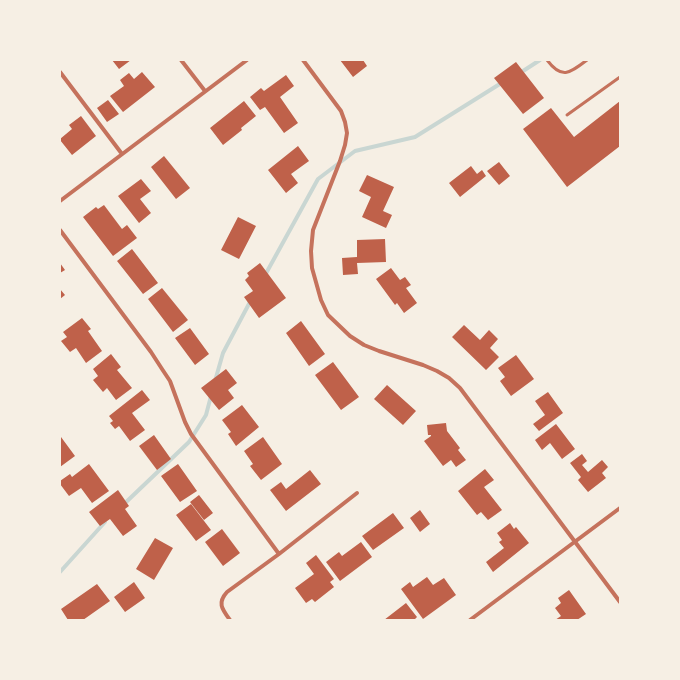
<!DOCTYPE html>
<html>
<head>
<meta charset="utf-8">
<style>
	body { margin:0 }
	#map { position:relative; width:680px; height:680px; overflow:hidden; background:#f6efe4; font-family:Jost,sans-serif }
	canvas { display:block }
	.frame { position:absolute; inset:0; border:61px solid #f6efe4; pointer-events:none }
</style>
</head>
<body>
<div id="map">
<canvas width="680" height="680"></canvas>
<div class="frame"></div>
</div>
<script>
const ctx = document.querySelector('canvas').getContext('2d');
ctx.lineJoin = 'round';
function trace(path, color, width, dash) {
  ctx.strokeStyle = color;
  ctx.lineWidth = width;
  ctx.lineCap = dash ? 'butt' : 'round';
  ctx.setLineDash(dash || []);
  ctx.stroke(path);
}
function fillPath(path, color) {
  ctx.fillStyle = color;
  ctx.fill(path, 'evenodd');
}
trace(new Path2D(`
	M520 73 540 60
	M264 277 318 179 355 151 415 137 503 82
	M215 381 223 353 251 300
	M123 505 189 442 206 415 211 396
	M60 572 105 522`), '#c9d6d2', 4);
fillPath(new Path2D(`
	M112 60H131L119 69Z
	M340 60H363L367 66 353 77Z
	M516 62 544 98 523 114 494 78Z
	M142 72 155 87 123 112 110 96 124 86 120 80 129 73 134 79Z
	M286 75 294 86 280 97 298 123 284 133 265 107 260 110 250 97 261 88 264 91Z
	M108 100 119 114 107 122 97 108Z
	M244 101 256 116 241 128 242 130 223 145 210 128Z
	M620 101V146L567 187 523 129 551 108 574 137Z
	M81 116 96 136 72 155 60 140V139L72 129 69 125Z
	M298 146 309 161 291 174 298 183 286 193 268 170Z
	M164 156 190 188 176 199 151 167Z
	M499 162 510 176 499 185 487 171Z
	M471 166 477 174 482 170 486 176 460 197 449 183Z
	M367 175 394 187 383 211 392 215 386 228 362 217 371 197 359 191Z
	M141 179 151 191 140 199 151 213 139 223 118 196Z
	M104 205 122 229 127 225 137 238 113 256 83 217 96 207 98 209Z
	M238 217 256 226 239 259 221 250Z
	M385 239 386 262 357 263 358 274 343 275 342 258 357 257V240Z
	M132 249 158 283 143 294 117 261Z
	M60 263 65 270 60 273Z
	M260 263 286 298 259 318 244 297 253 291 245 280 249 276 247 273Z
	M391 268 400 280 405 277 411 285 406 288 417 303 404 313 397 303 395 305 376 279Z
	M162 288 188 320 173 332 148 299Z
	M60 289 65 295 60 299Z
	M82 318 91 329 88 331 102 351 86 363 76 348 70 352 61 341 67 337 63 332Z
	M301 321 325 354 309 366 286 333Z
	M464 325 480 340 489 330 498 339 490 348 499 357 486 370 452 337Z
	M190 328 209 354 195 365 175 338Z
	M111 354 121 367 117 370 132 388 116 400 107 388 103 392 93 380 98 376 93 369Z
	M516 355 534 379 511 396 500 381 505 377 498 368Z
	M333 362 359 397 341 410 315 375Z
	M226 369 237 383 228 390 234 398 219 410 201 388Z
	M387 385 416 411 403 425 374 399Z
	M142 390 150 400 132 413 145 430 130 441 119 426 115 429 110 423 113 421 109 416Z
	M548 392 563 413 539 431 533 424 545 415 535 401Z
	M242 405 259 427 236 446 228 434 231 432 222 420Z
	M446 423 447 431 460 448 458 450 466 460 456 467 451 460 443 466 424 441 431 436V435H428L427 425Z
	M556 424 575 449 562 459 550 443 542 450 535 440Z
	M154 435 171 459 157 470 139 446Z
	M61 437 75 456 60 467V438Z
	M263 437 282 464 261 480 250 466 253 464 244 451Z
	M582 454 587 461 582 465 588 472 602 460 608 467 602 473 606 478 588 492 578 480 581 477 570 463Z
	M89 464 109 491 92 503 81 488 69 496 60 484V481L70 474 72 477Z
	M178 464 197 491 180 502 161 476Z
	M485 469 494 480 484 487 502 510 488 520 481 512 477 515 458 491Z
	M310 470 321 484 286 511 270 490 281 482 286 489Z
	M118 490 129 506 125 509 137 526 123 536 110 519 100 526 89 512Z
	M199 495 213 513 204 520 190 502Z
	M191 504 211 530 196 541 176 515Z
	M420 510 430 524 420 532 410 518Z
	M393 513 404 528 373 550 362 536Z
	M510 523 514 529 516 527 529 543 493 572 486 562 504 548 499 542 502 540 497 533Z
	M222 529 240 553 223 566 205 542Z
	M155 538 173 548 154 580 136 569Z
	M361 542 372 557 340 581 326 562 339 552 342 556Z
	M316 555 334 579 330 582 334 587 315 602 312 599 306 603 295 588 314 574 306 563Z
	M427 577 433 585 444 578 456 595 423 619 401 589 410 582 413 587Z
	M134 582 145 598 125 612 114 597Z
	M97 584 110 601 83 620H68L61 609Z
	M569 590 586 614 577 620H555L561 616 555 608 561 603 558 598Z
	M406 603 417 617 414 620H384Z`), '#bf614a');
trace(new Path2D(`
	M547 60C562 80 570 73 587 60
	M567 115 620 77`), '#c5725c', 3);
trace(new Path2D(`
	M181 60 205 91
	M303 60 341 111 345 122 347 133 345 145 340 161 313 230 311 251 312 268 321 300 328 315 350 336 364 345 379 351 423 365 437 371 449 378 460 388 620 602
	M60 72 122 154
	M60 201 247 60
	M60 230 151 352 162 369 170 381 185 422 191 434 279 554
	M230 620C222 609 217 603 227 592L279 554 357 493
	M470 620 620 508`), '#c5725c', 4);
</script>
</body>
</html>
